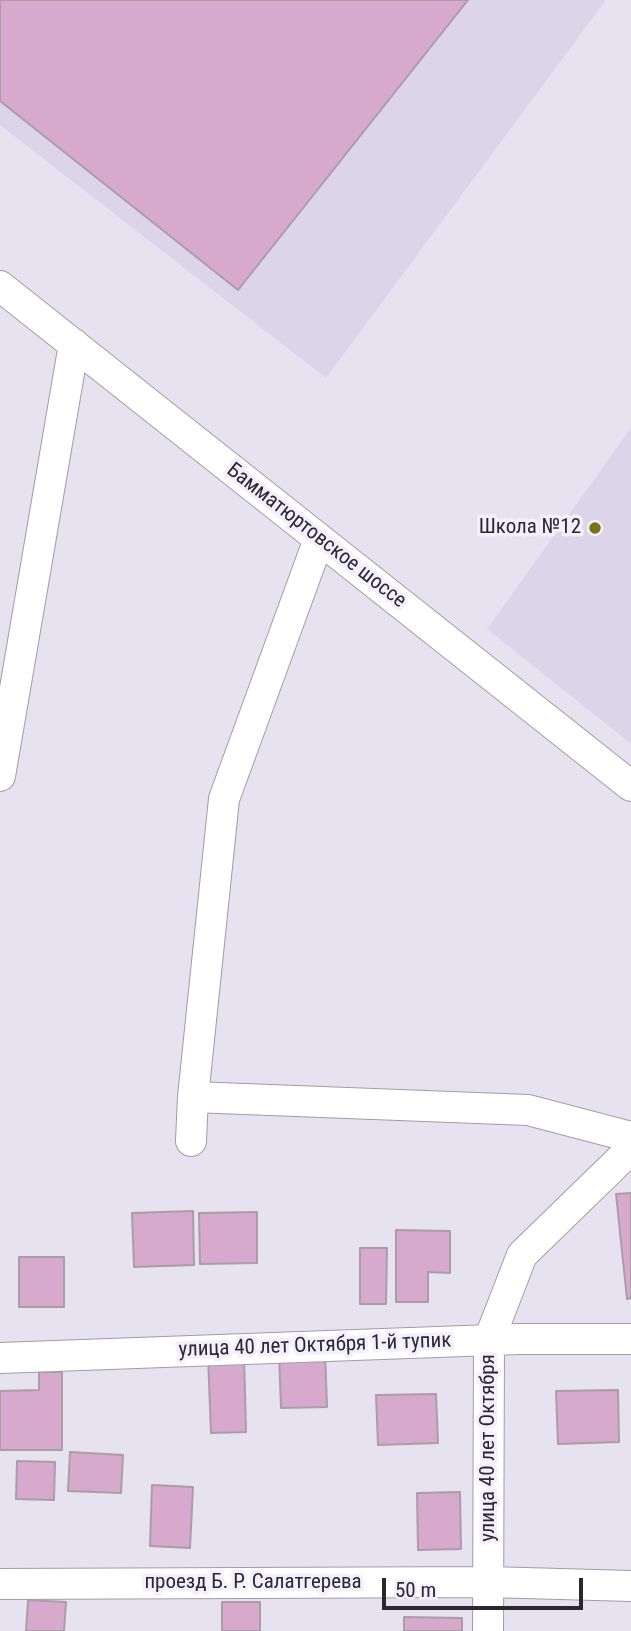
<!DOCTYPE html>
<html>
<head>
<meta charset="utf-8">
<style>
	body { margin:0 }
	#map { position:relative; width:631px; height:1631px; overflow:hidden; background:#e7e2f0; font-family:"Roboto Condensed",sans-serif }
	canvas { display:block }
	.scale { position:absolute; left:382px; top:1578px; width:201px; height:32px; box-sizing:border-box; border:4px solid #2a282d; border-top:0; padding-left:9px; font-size:21px; line-height:24px; white-space:nowrap; color:#2a282d; -webkit-text-stroke:5px #f4effe; paint-order:stroke }
</style>
</head>
<body>
<div id="map">
<canvas width="631" height="1631"></canvas>
<div class="scale">50 m</div>
</div>
<script>
const ctx = document.querySelector('canvas').getContext('2d');
ctx.lineJoin = 'round';
function fillPath(path, color) {
  ctx.fillStyle = color;
  ctx.fill(path, 'evenodd');
}
function trace(path, color, width, dash) {
  ctx.strokeStyle = color;
  ctx.lineWidth = width;
  ctx.lineCap = dash ? 'butt' : 'round';
  ctx.setLineDash(dash || []);
  ctx.stroke(path);
}
function drawText(font, color, halo, rows, align = 'center') {
  ctx.font = font + ' "Roboto Condensed",sans-serif';
  ctx.lineWidth = 7;
  ctx.setLineDash([]);
  ctx.textBaseline = 'middle';
  ctx.strokeStyle = halo;
  ctx.fillStyle = color;
  for (const [text, x, y, turn = 0] of rows) {
    ctx.save();
    ctx.translate(x, y);
    ctx.rotate((+turn || 0) * Math.PI / 180);
    ctx.textAlign = isNaN(turn) ? turn : align;
    if (halo) ctx.strokeText(text, 0, 0);
    ctx.fillText(text, 0, 0);
    ctx.restore();
  }
}
fillPath(new Path2D(`
	M0 0H606L326 378 0 125Z
	M631 428V744L487 629Z`), '#dcd5ea');
const building = new Path2D(`
	M0 0H468L238 290 0 101Z
	M631 1193V1298L627 1299 616 1194Z
	M193 1211 194 1265 134 1267 132 1213Z
	M257 1212V1263L200 1264 199 1213Z
	M396 1230 450 1231V1273L428 1272V1302H396Z
	M360 1248H387L386 1304H360Z
	M19 1257H64V1307H19Z
	M325 1351 327 1407 281 1408 279 1353Z
	M244 1355 246 1432 211 1433 208 1356Z
	M39 1372H62V1450H0V1391L39 1390Z
	M618 1390 619 1442 558 1444 556 1391Z
	M436 1394 438 1443 378 1445 376 1395Z
	M70 1452 123 1455 121 1493 68 1491Z
	M17 1461 55 1462 54 1500 16 1499Z
	M152 1485 193 1487 190 1548 150 1546Z
	M460 1492 461 1549 418 1550 417 1493Z
	M28 1600 66 1602 64 1631H26Z
	M222 1602H260V1631H222Z
	M404 1617 462 1618V1631H404Z`);
fillPath(building, '#d7aacd');
trace(building, '#aa9da7', 2);
const minor = new Path2D(`
	M0 286 631 786
	M0 776 74 344
	M193 1097 224 799 319 539
	M191 1141 193 1097 528 1110 631 1137
	M0 1358 519 1339H631
	M0 1584 489 1582 631 1586
	M488 1631 489 1340 522 1255 631 1149`);
trace(minor, '#a09ca9', 32);
trace(minor, '#fff', 30);
for (const [x, y, r, color] of [
	[595,528,7,"#7a7315"]
]) {
  const dot = new Path2D();
  dot.arc(x, y, r, 0, 2 * Math.PI);
  ctx.fillStyle = color;
  ctx.fill(dot);
  trace(dot, '#f4effe', 2.5);
}
drawText('21px', '#2a282d', '#f4effe', [
	["Школа №12",581,528]
], 'right');
drawText('21px', '#2a282d', '#f4effe', [
	["Бамматюртовское шоссе",316,536,38],
	["улица 40 лет Октября 1-й тупик",315,1346,-2],
	["улица 40 лет Октября",489,1448,-90],
	["проезд Б. Р. Салатгерева",253,1583]
]);
</script>
</body>
</html>
